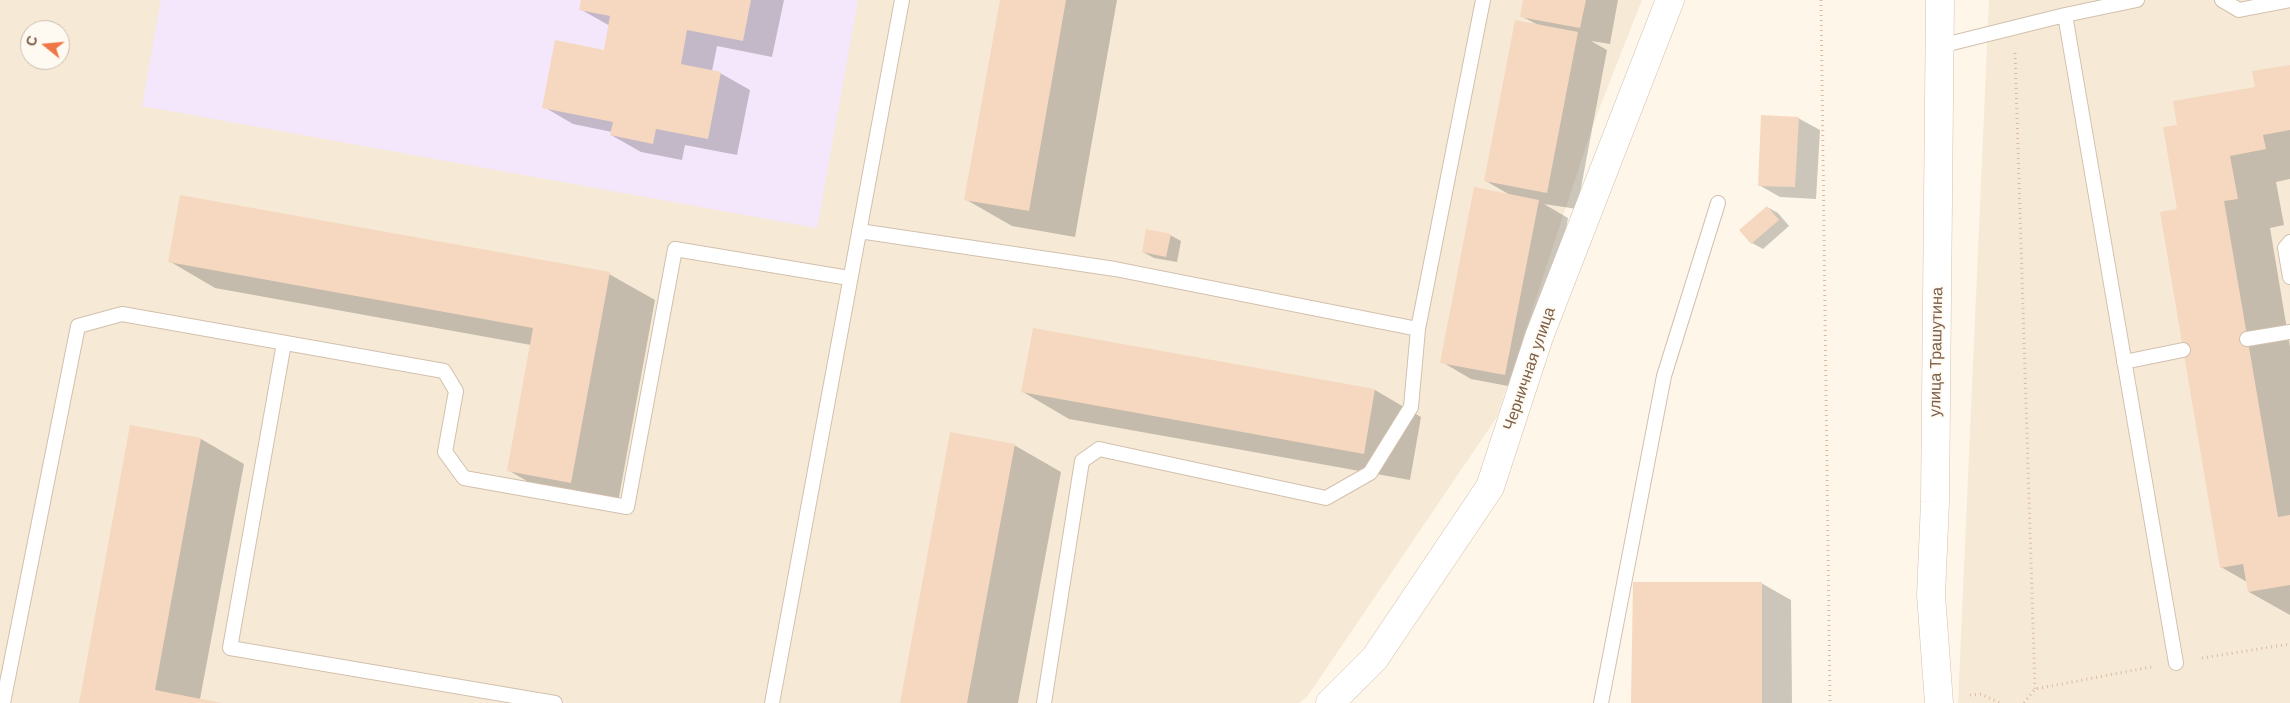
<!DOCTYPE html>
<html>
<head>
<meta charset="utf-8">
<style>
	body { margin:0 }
	#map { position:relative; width:2290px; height:703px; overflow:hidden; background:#fef7e9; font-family:"DM Sans",sans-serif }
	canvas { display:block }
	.north { position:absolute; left:20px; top:20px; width:50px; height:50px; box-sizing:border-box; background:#fffaf1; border:1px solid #cabcae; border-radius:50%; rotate:287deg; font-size:14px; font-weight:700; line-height:20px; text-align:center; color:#7b5f4a }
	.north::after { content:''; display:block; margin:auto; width:18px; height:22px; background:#ef7747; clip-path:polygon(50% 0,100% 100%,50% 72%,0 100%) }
</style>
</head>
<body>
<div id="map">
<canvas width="2290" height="703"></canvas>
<div class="north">С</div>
</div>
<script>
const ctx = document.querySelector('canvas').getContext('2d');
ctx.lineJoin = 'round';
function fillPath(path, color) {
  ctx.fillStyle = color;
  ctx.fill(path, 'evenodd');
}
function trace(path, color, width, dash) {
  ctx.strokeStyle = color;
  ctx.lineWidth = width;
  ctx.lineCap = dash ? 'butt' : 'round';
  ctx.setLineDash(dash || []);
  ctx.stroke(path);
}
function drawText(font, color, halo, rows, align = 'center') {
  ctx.font = font + ' "DM Sans",sans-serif';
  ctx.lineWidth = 4;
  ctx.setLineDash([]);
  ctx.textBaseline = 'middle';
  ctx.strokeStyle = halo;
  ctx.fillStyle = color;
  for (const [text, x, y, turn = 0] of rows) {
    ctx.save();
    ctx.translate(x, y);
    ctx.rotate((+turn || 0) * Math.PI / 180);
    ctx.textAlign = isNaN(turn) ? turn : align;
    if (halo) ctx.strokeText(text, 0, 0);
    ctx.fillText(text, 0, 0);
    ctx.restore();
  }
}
fillPath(new Path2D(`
	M0 0H1642L1594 122 1497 417 1307 697 1299 703H0ZM30 30H60V60H30Z
	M1989 0H2290V703H1958Z`), '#f6ead7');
fillPath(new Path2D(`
	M161 0H858L817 228 142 106Z`), '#f4e6fb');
fillPath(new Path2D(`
	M582 0H784L772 57 717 46 712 71 720 73 750 90 737 155 685 145 682 160 641 152 611 135 612 132 573 124 544 107 605 52 610 26 580 9Z
	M1001 0H1117L1075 237 1012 226 965 199Z
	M1525 0H1618L1610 44 1591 41 1607 50 1577 209 1544 204 1568 218 1535 391 1471 379 1442 362 1510 195 1486 181 1538 25 1521 16Z
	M2290 66V179L2276 182 2284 225 2270 228 2290 347V615L2249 592 2247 582 2221 567 2179 210 2178 126 2257 88Z
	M1798 118 1820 130 1816 199 1780 197 1759 185Z
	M1767 207 1778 213 1789 226 1763 249 1752 243Z
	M1170 235 1181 241 1177 262 1154 258 1143 252Z
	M169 261 609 274 655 300 617 508 554 497 508 470 531 345 215 288Z
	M1375 390 1421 417 1410 480 1069 419 1023 392Z
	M131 427 201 439 244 464 200 699 220 703H80Z
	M1014 445 1061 472 1018 703H902Z
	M1761 583 1791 600 1792 703H1633Z`), '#0003');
fillPath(new Path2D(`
	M581 0H751L743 41 687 30 681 64 721 72 708 139 656 129 653 144 610 135 613 122 542 108 555 40 604 50 610 16 579 10Z
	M1000 0H1066L1029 211 964 200Z
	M1523 0H1586L1580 28 1520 17Z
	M1515 20 1578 32 1547 193 1484 181Z
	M2290 65V130L2263 135 2266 149 2230 156 2238 199 2224 201 2278 517 2290 515V585L2248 592 2243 564 2220 568 2160 212 2177 209 2163 127 2177 125 2173 101 2255 87 2252 71Z
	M1761 115 1799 117 1795 187 1758 186Z
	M1474 187 1539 200 1505 375 1440 363Z
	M180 195 610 272 571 483 507 471 533 328 168 262Z
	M1767 206 1779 220 1751 244 1739 230Z
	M1146 229 1171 234 1166 257 1142 252Z
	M1033 328 1375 389 1364 454 1021 392Z
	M130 425 201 438 155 690 222 703H79Z
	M950 432 1015 444 967 703H900Z
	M1633 582H1762V703H1631Z`), '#f5d8bf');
const service = new Path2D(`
	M2137 0 2065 15 2176 663
	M2222 0 2239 10 2290 0
	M1940 46 2065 15
	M859 231 1115 269 1418 329 1411 407 1370 473 1326 498 1099 449 1082 461 1044 703
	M2290 242 2285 248 2290 277
	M1418 329 1483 0
	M2247 339 2290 332
	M284 343 230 648 555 703
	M2124 362 2183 350
	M3 703 78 326 122 314 444 371 456 391 445 452 464 478 627 507 675 249 849 278
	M772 703 902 0
	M1601 703 1664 376 1718 203`);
const minor = new Path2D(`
	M1330 703 1375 658 1490 487 1539 337 1670 0
	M1939 703 1931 595 1935 502 1940 0`);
trace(service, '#d2c0ad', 16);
trace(minor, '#d2c0ad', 29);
trace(new Path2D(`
	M1821 0 1830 703
	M2015 53 2035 689
	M2202 658 2290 644
	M1970 695 1981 694 2000 703
	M2024 703 2035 689 2151 667`), '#dbbba1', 3, [1, 4]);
trace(service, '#fff', 14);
trace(minor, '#fff', 28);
drawText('16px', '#7b5f4a', '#fffaf1', [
	["улица Трашутина",1937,352,-89],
	["Черничная улица",1530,369,-71]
]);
</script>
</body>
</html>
